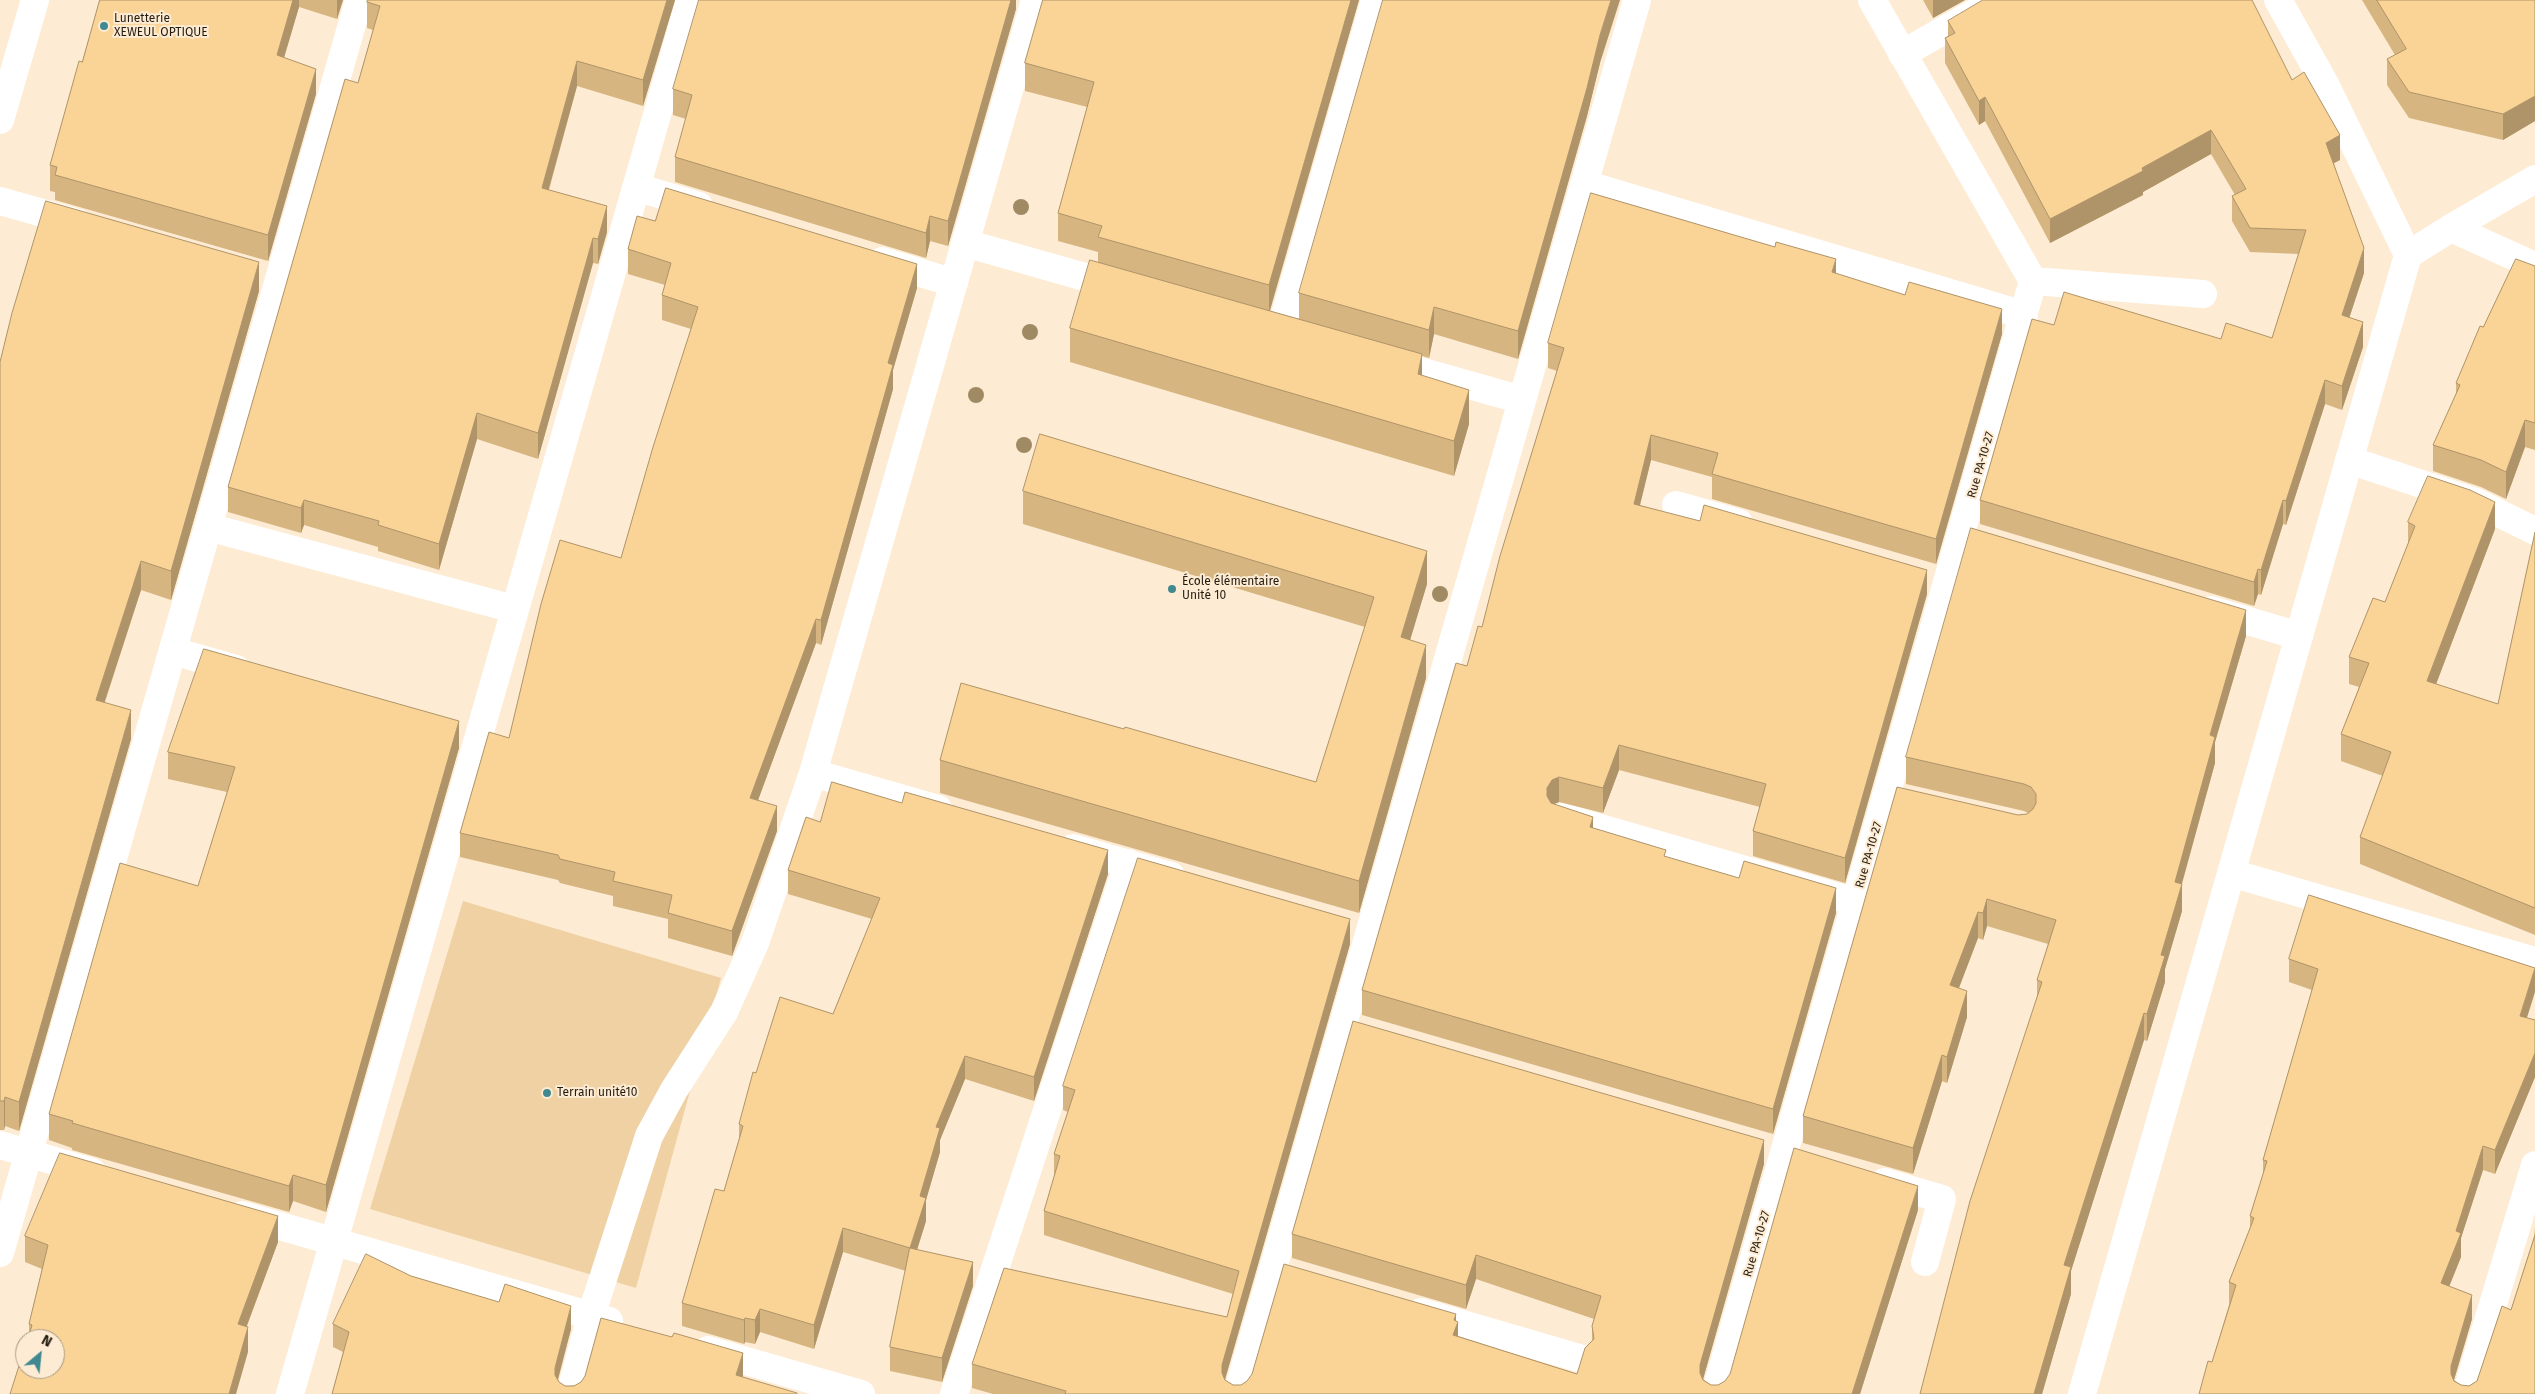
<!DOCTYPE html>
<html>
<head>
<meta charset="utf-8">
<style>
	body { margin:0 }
	#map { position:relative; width:2535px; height:1394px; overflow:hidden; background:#fdecd3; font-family:"Fira Sans",sans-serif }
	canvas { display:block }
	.north { position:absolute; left:15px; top:1329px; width:50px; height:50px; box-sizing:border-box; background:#fdecd3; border:1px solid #a69885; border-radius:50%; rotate:28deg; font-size:14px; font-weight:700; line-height:20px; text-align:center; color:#231b10 }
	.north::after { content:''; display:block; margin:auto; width:18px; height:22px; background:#418990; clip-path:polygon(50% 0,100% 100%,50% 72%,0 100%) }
</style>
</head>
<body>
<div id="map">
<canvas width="2535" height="1394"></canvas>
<div class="north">N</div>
</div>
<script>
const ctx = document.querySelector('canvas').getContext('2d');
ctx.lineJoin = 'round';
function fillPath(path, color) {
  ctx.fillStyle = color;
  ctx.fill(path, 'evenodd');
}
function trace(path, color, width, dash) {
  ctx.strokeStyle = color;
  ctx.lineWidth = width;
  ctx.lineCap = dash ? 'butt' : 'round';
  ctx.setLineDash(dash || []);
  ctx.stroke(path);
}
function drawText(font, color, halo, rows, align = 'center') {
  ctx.font = font + ' "Fira Sans",sans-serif';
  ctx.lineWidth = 4;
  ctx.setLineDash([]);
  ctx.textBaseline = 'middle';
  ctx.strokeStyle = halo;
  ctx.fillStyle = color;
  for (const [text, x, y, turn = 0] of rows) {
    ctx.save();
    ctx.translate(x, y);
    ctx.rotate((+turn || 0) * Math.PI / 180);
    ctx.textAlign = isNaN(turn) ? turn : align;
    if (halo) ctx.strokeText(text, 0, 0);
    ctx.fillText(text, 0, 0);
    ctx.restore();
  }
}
fillPath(new Path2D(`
	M463 901 721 978 636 1288 370 1209Z`), '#efd1a4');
trace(new Path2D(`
	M1902 54 1997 0
	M1584 184 2024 315
	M636 187 699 206
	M0 201 78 223
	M2451 228 2535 179
	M965 243 1120 287
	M882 261 954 283
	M2033 281 2203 294
	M1280 332 1375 0
	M1388 362 1522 400
	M2349 460 2476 502 2535 531
	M1676 505 1739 523
	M208 527 514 609
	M2211 610 2299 636
	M173 651 236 669
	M813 773 938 809
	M1562 817 1856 902
	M1073 848 1171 876
	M2231 873 2535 961
	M0 1145 92 1172
	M1884 1182 1942 1199 1925 1262
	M242 1215 609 1321
	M0 1253 359 0
	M1421 1312 1579 1358
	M708 1350 861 1394
	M290 1394 690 0
	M570 1394 591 1316 649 1136 674 1090 724 1012 755 943 813 773 1035 0
	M954 1394 1128 863
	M1237 1394 1637 0
	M1715 1394 2033 281 1872 0
	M2466 1394 2535 1165`), '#fff', 28);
trace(new Path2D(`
	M2278 0 2325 84 2408 255
	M0 120 35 0
	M2082 1394 2408 255 2451 228 2535 266`), '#fff', 28);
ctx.fillStyle = '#a08a63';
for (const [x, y] of [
	[1021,207],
	[1030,332],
	[976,395],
	[1024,445],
	[1440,594]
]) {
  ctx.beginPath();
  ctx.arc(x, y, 8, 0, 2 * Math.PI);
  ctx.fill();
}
fillPath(new Path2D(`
	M100 0H343L337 19 299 7 284 58 316 94 268 261 55 200V192L50 191V165L82 62Z
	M368 0H675L643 106 577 86 549 190 607 232 598 264 593 263 538 459 477 439 439 570 378 551V547L304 525 301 533 228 512V487L358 83 373 30 367 28V2Z
	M1016 0V9L948 246 930 241 926 258 675 182V157L686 119 673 115V89Z
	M1043 0H1359L1270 311 1299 319V293L1600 63 1587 116 1518 359 1434 334 1429 358 1422 356V376L1469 424 1454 476 1070 362V328L1098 263V252L1058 241V213L1087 107 1025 91V63Z
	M1923 0H1965L1933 18Z
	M2362 0H2535V121L2503 140 2409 118 2387 85V59L2395 55Z
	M1948 21 2292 80 2340 160 2334 163 2364 273 2349 318 2363 347 2342 410 2325 404 2286 525 2283 524 2261 595 2258 594 2254 606 1980 524V500L2054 325 2221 339 2272 338 2299 254 2250 252 2232 221V196L2235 195 2211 154 2143 192V195L2050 243 1985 121 1979 125 1945 63V38L1948 36Z
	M655 221 917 288 893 370V389L821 645 816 643 758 800 777 831 732 956 668 938V919L613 906V896L560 883 558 880 460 857V833L509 738 621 558 691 329 662 320V295L665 285 628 274V249Z
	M2535 266V450L2525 447 2506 499 2481 487 2433 471V445L2456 394V383L2483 327Z
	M1836 274 2002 334 1936 564 1712 499V477L1651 460 1640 505 1927 594 1845 883 1753 856V831L1760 807 1619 770 1603 813 1559 802 1554 804 1593 828 1666 857 1836 913 1773 1134 1362 1015V990L1467 666 1482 627 1557 371 1548 368V343Z
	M259 291 171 600 141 590 105 702 131 739 19 1131 5 1126 4 1130H0V362Z
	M1023 491 1427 584 1410 640 1426 678 1359 913 940 793V760L1316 782 1365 627 1023 524Z
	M2408 522 2495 529 2436 684 2498 704 2535 532V935L2360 864V837L2383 776 2341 761V734L2359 687 2349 684V657L2385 602 2408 544Z
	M2246 636 2215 742V763L2182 884V911L2165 969V982L2147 1041 2144 1040 2071 1271V1294L2042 1394H1920L2037 998V980L2048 944 1987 926 1983 940 1978 938 1959 988 1967 1017 1947 1083 1942 1081 1913 1174 1803 1143V1116L2018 815 2027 814 2028 813 2024 811 1906 784V757Z
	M459 748 326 1212 293 1201 289 1212 72 1150V1148L49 1140V1114L198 886 227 792 168 779V752Z
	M820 822 1108 874 1034 1101 965 1079 940 1140V1152L926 1200V1221L917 1250 973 1286 942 1382 890 1371V1347L906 1271 843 1252 814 1349 760 1332 755 1344 745 1342 744 1344 682 1326V1303L724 1191 739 1139V1124L756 1073 833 1014 872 919 788 894V870Z
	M1350 944 1225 1379V1380L1233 1385H1241L1456 1321 1458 1336 1577 1374 1592 1341V1326L1594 1319 1476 1279 1466 1309 1292 1258V1234L1764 1164 1703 1379 1711 1385H1718L1725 1381 1918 1210 1860 1394H993L972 1388V1364L1227 1317 1233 1294 1044 1235V1211L1054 1177V1154L1068 1112 1063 1110V1086Z
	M2289 959 2535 1020V1077L2495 1174 2483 1170 2461 1238V1257L2449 1286 2472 1319 2454 1380 2461 1385 2469 1386 2477 1381 2511 1310 2534 1237 2535 1227V1394L2212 1362 2229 1305V1282L2250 1228V1216L2263 1174V1160L2312 990 2289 982Z
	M25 1236 278 1242 247 1326 248 1352 29 1336V1324L42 1269 25 1262Z
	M411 1276 571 1329 558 1380 559 1382 565 1386 743 1377 797 1394H332L343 1352 333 1347V1324Z`), '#d7b581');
fillPath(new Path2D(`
	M293 0H299V7L277 81V55Z
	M337 0H343L337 19Z
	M667 0H675L643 106V80Z
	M1011 0H1016V9L948 246V221Z
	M1351 0H1359L1269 313V285Z
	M1611 0H1620L1600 63 1587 116 1518 359V331L1600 35Z
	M1933 0H1965L1933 18Z
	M577 61V86L542 213V188Z
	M316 69V94L268 261V235Z
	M2535 96V121L2503 140V114Z
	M1985 97V121L1979 125V101Z
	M2211 130V154L2143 192V195L2050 243V219Z
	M2340 135V160L2326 167V143Z
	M607 206V232L598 264V239Z
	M930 216V241L926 258V233Z
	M593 238V263L538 459V433Z
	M2364 248V273L2342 340V315Z
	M1836 259V284L1832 272Z
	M259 262V291L171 600V571Z
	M917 264V288L893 370V389L821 645V620L888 363Z
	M1434 307V334L1429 358V330Z
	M2002 309V334L1936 564V539Z
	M2363 322V347L2342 410V386Z
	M1422 354V388L1418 374Z
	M2325 380V404L2286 525V501Z
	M1469 390V424L1454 476V441Z
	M477 413V439L439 570V544Z
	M2525 420V447L2506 499V472Z
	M1651 435V460L1634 529V504Z
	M304 500V525L301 533V508Z
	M2283 500V524L2261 595V570Z
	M2495 502V529L2427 708V681Z
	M1427 551V584L1401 670V637Z
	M141 561V590L96 728V700Z
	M2258 569V594L2254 606V582Z
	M1927 570V594L1845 883V858Z
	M2246 610V636L2215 742V763L2180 890 2182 884V911L2165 969V982L2147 1041V1014L2161 955 2175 882 2210 735Z
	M816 619V643L750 822V798Z
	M1426 645V678L1359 913V881Z
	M131 710V739L19 1131V1102Z
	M459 721V748L326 1212V1185Z
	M1619 745V770L1603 813V788Z
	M1559 777V802L1552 805 1547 813V788L1552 780Z
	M777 806V831L732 956V931Z
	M1593 817V842L1590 827Z
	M1108 850V874L1034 1101V1077Z
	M1836 888V913L1773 1134V1109Z
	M1987 899V926L1983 940V913Z
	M1978 912V938L1950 1011V985Z
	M1350 919V944L1222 1390V1365Z
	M2535 968V992L2520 1040V1016Z
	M1967 991V1017L1947 1083V1057Z
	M2144 1013V1040L2071 1271V1294L2042 1394H2034L2064 1265Z
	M2535 1053V1077L2495 1174V1150Z
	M1942 1055V1081L1913 1174V1148Z
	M965 1056V1079L940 1140V1152L926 1200V1221L910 1272V1248L920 1196 936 1127Z
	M5 1097V1126L4 1130V1101Z
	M1764 1140V1164L1700 1390V1365Z
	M2483 1146V1170L2461 1238V1257L2441 1307V1283L2456 1231Z
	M293 1175V1201L289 1212V1186Z
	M1918 1186V1210L1860 1394H1852Z
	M278 1216V1242L238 1349V1324Z
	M843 1228V1252L814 1349V1325Z
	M1476 1255V1279L1466 1309V1285Z
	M973 1262V1286L942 1382V1358Z
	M2472 1295V1319L2451 1390V1366Z
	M571 1306V1329L555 1390V1368Z
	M760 1309V1332L755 1344V1320Z
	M1456 1314V1326L1458 1322V1346L1453 1335 1454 1320Z
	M745 1318V1342L744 1344V1320Z
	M248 1327V1352L236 1394H229Z
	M743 1353V1376L738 1394 736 1375Z`), '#af9469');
const building = new Path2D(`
	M100 0H293L277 55 316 69 268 235 55 175 57 167 50 165 79 61 82 62Z
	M368 0H667L643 80 577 61 542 188 607 206 598 239 593 238 538 433 477 413 439 544 378 525 379 521 304 500 301 508 228 487 345 79 358 83 380 6 367 2Z
	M699 0H1011L948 221 930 216 926 233 675 157 692 95 673 89Z
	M1043 0H1351L1269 285 1098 237 1102 226 1058 213 1094 82 1025 63Z
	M1383 0H1611L1600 35 1587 88 1518 331 1434 307 1429 330 1299 293Z
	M1983 0H2252L2292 80 2304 72 2340 135 2326 143 2364 248 2342 315 2363 322 2342 386 2325 380 2286 501 2283 500 2261 570 2258 569 2254 582 1980 500 2032 319 2054 325 2064 292 2221 339 2226 323 2272 338 2306 230 2250 228 2232 196 2246 189 2211 130 2142 168 2143 171 2050 219 1985 97 1979 101 1945 38 1955 33 1948 21Z
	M2377 0H2535V96L2503 114 2409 92 2387 59 2406 49Z
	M666 188 917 264 888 363 893 365 821 620 816 619 750 798 777 806 732 931 668 913 672 895 613 881 615 872 560 859 558 855 460 833 489 732 509 738 541 604 560 540 621 558 653 447 698 307 662 295 671 263 628 249 637 216 655 221Z
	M1591 193 1775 247 1776 242 1836 259 1832 272 1905 295 1909 282 2002 309 1936 539 1712 474 1718 453 1651 435 1634 504 1700 521 1704 505 1927 570 1845 858 1753 831 1766 784 1619 745 1603 788 1559 777 1552 780 1547 788V796L1551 803 1593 817 1590 827 1666 850 1664 856 1739 878 1744 861 1836 888 1773 1109 1362 990 1456 663 1467 666 1478 626 1482 627 1500 556 1564 348 1548 343Z
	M46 201 259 262 171 571 141 561 96 700 131 710 19 1102 5 1097 4 1101H0V362L12 313Z
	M2516 259 2535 266V423L2525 420 2506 472 2481 460 2433 445 2460 385 2456 383 2480 326 2483 327Z
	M1090 260 1422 354 1418 374 1469 390 1454 441 1070 328Z
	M1040 434 1427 551 1401 637 1426 645 1359 881 940 760 961 683 1124 729 1125 727 1316 782 1374 597 1023 491Z
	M2428 476 2470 490 2495 502 2427 681 2498 704 2535 532V908L2360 837 2391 752 2341 734 2369 663 2349 657 2373 598 2385 602 2415 526 2408 522Z
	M1971 528 2246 610 2210 735 2215 737 2175 882 2182 884 2161 955 2165 956 2147 1014 2144 1013 2064 1265 2071 1267 2034 1394H1920L1970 1201 2042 982 2037 980 2056 920 1987 899 1983 913 1978 912 1950 985 1967 991 1947 1057 1942 1055 1913 1148 1803 1116 1897 787 2018 815 2027 814 2033 809 2036 803V794L2031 787 2024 784 1906 757Z
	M204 649 459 721 326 1185 293 1175 289 1186 72 1123 73 1121 49 1114 120 863 198 886 235 767 168 752Z
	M832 782 902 803 905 792 1108 850 1034 1077 965 1056 936 1127 940 1128 920 1196 926 1198 910 1248 843 1228 814 1325 760 1309 755 1320 745 1318 744 1320 682 1303 715 1189 724 1191 743 1126 739 1124 753 1072 756 1073 780 997 833 1014 880 898 788 870 806 817 820 822Z
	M1138 858 1350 919 1222 1365V1373L1225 1380 1233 1385H1241L1247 1381 1252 1374 1284 1264 1456 1314 1454 1320 1458 1322 1453 1335 1577 1374 1585 1348 1594 1339 1592 1326 1601 1296 1476 1255 1466 1285 1292 1234 1353 1021 1764 1140 1700 1365V1373L1703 1380 1711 1385H1718L1725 1381 1730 1374 1794 1148 1918 1186 1852 1394H1065L1066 1391 972 1364 1004 1268 1227 1317 1239 1271 1044 1211 1060 1156 1054 1154 1075 1090 1063 1086Z
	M2309 895 2535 968 2520 1016 2535 1020V1053L2495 1150 2483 1146 2456 1231 2461 1233 2441 1283 2472 1295 2451 1366V1374L2454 1381 2461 1385 2469 1386 2477 1381 2502 1306 2511 1310 2535 1235V1394H2199L2208 1361 2212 1362 2236 1285 2229 1282 2254 1218 2250 1216 2267 1161 2263 1160 2318 969 2289 959Z
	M60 1153 278 1216 238 1324 248 1327 229 1394H230H10L25 1347V1369H55V1339H28L32 1325 29 1324 48 1245 25 1236Z
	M910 1248 973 1262 942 1358 890 1347Z
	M366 1254 411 1276 499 1302 505 1284 571 1306 555 1368V1375L559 1382 565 1386H574L581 1382 585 1376 601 1318 672 1337 674 1333 743 1353 736 1375 797 1393V1394H332L349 1332 333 1324Z`);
fillPath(building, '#fad396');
trace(building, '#af9469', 1);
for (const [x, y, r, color] of [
	[104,26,5,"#418990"],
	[1172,589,5,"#418990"],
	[547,1093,5,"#418990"]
]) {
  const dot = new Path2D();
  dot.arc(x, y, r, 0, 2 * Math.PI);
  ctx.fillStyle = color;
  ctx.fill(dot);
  trace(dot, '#fdecd3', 2);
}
drawText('12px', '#231b10', '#fdecd3', [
	["Lunetterie",114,19],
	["XEWEUL OPTIQUE",114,33],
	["École élémentaire",1182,582],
	["Unité 10",1182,596],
	["Terrain unité10",557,1093]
], 'left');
drawText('12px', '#231b10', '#fdecd3', [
	["Rue PA-10-27",1981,465,-74],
	["Rue PA-10-27",1869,855,-74],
	["Rue PA-10-27",1757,1244,-74]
]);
</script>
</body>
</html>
